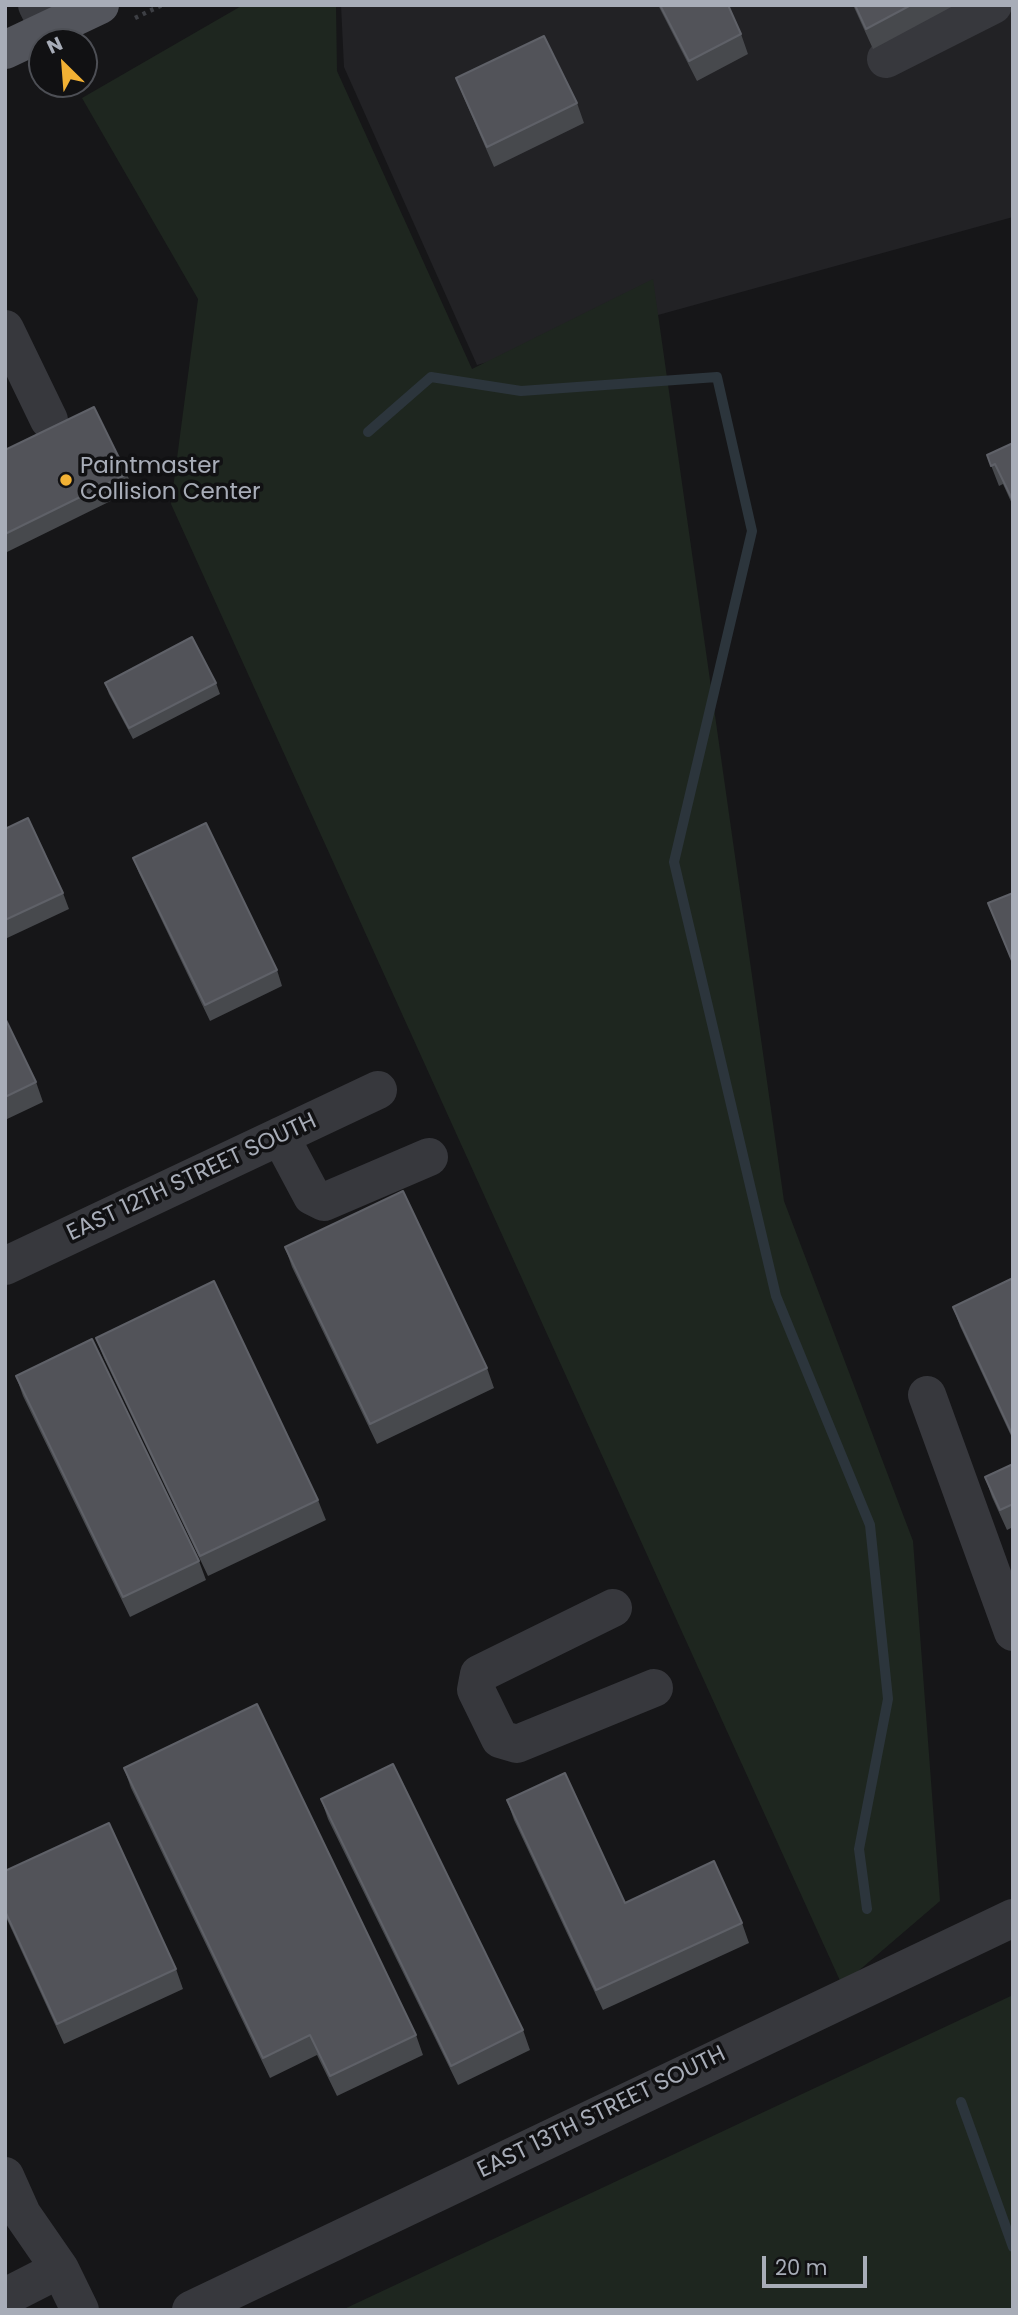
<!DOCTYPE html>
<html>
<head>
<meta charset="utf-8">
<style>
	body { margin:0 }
	#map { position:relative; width:1018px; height:2315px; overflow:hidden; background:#161618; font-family:Poppins,sans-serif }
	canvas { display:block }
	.frame { position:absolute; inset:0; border:7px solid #a8adb8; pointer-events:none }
	.north { position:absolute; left:28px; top:28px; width:70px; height:70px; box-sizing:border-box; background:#111113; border:2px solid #4d4f55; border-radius:50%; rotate:335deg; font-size:19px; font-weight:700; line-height:28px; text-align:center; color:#a8adb8 }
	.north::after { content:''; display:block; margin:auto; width:24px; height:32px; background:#f2b134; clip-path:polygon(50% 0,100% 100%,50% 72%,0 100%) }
	.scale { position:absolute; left:762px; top:2256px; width:105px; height:32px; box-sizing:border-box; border:4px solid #a8adb8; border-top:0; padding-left:9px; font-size:21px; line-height:24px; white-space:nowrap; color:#a8adb8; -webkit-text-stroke:5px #111113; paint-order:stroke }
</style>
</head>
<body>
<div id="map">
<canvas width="1018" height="2315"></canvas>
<div class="frame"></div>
<div class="north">N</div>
<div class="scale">20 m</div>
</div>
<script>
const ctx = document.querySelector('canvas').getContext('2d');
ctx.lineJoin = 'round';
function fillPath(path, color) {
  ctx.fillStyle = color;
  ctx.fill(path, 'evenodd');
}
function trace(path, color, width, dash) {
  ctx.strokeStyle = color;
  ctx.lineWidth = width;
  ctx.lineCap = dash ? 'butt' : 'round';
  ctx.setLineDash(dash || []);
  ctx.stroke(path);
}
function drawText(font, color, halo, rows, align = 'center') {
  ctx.font = font + ' Poppins,sans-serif';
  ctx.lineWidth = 7;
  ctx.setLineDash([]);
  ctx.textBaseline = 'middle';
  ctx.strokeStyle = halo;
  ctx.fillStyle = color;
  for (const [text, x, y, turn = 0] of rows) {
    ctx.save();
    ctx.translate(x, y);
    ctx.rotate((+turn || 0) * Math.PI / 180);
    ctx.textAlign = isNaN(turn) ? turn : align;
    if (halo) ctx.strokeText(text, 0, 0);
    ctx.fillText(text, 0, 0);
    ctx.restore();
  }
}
fillPath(new Path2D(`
	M341 5H1013V217L477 365 344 67Z`), '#222225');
fillPath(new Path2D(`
	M243 5H336L337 71 472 369 653 279 784 1201 913 1541 940 1901 842 1985 171 504 198 299 82 98Z
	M1013 1995V2310H342Z`), '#1e261f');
trace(new Path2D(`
	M368 432 431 377 521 391 717 377 752 531 674 862 776 1296 870 1525 888 1699 859 1849 867 1909
	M961 2102 1013 2247`), '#2c353c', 10);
trace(new Path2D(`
	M135 18 162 5`), '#3d3f44', 4.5, [3.5, 5]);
trace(new Path2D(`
	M37 5 49 29
	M886 59 993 5
	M5 329 49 420
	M280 1136 312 1196 324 1202 429 1157
	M5 1266 378 1090
	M927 1395 1013 1632
	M613 1608 479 1674 476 1690 500 1739 517 1744 654 1688
	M5 2176 22 2214 60 2269
	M5 2297 60 2269 80 2310
	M191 2310 1013 1918`), '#37383d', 38);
trace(new Path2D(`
	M5 50 100 5`), '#53555c', 38);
fillPath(new Path2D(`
	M658 5H728L741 34 748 54 697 81Z
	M853 5H955L873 49Z
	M456 78 577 103 584 123 494 167 464 98Z
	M1013 443V506L1003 484 999 486 987 455Z
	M5 450 127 474 133 490 5 553Z
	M105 683H216L220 694 133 739 109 694Z
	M5 829 63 893 69 909 5 939Z
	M133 858 277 970 282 986 210 1021 139 873Z
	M5 1018 36 1082 43 1102 5 1120Z
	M285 1247 487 1368 494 1388 377 1444 292 1267Z
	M1013 1278V1440L960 1326 953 1307Z
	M96 1338 318 1500 326 1520 208 1576 104 1358Z
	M16 1376 199 1561 206 1580 130 1617 23 1396Z
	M1013 1464V1527L1007 1530 992 1497 985 1477Z
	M124 1768 416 2035 423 2055 337 2096 317 2055 270 2078 131 1788Z
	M321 1799 523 2030 530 2050 458 2085 328 1819Z
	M507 1800 625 1903 742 1923 749 1943 603 2010 514 1820Z
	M5 1871 176 1969 183 1989 64 2044 5 1915Z`), '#47494d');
const building = new Path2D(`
	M660 5H728L741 34 689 61Z
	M855 5H911L866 29Z
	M544 36 577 103 487 147 456 78Z
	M94 407 127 474 5 534V450Z
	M1013 443V501L995 464 991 466 987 455Z
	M192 637 216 683 129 728 105 683Z
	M28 818 63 893 5 920V829Z
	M206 823 277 970 205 1005 133 858Z
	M1013 893V963L988 903Z
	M5 1018 36 1082 5 1097Z
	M403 1191 487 1368 370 1424 285 1247Z
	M1013 1278V1436L953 1307Z
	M214 1281 318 1500 200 1556 96 1338Z
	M92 1339 199 1561 123 1597 16 1376Z
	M1013 1464V1504L1000 1510 985 1477Z
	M257 1704 416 2035 330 2076 310 2035 263 2058 124 1768Z
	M393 1764 523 2030 451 2066 321 1799Z
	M565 1773 625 1903 714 1861 742 1923 596 1990 507 1800Z
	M109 1823 176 1969 57 2024 5 1911V1871Z`);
fillPath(building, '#525359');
trace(building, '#5f6168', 2);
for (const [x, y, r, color] of [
	[66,480,7,"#f2b134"]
]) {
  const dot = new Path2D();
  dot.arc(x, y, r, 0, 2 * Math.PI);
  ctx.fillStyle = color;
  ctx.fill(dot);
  trace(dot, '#111113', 2.5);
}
drawText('23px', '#a8adb8', '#111113', [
	["Paintmaster",80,467],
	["Collision Center",80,493]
], 'left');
drawText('23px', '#a8adb8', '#111113', [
	["EAST 12TH STREET SOUTH",192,1178,-25],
	["EAST 13TH STREET SOUTH",602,2113,-26]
]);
</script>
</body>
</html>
